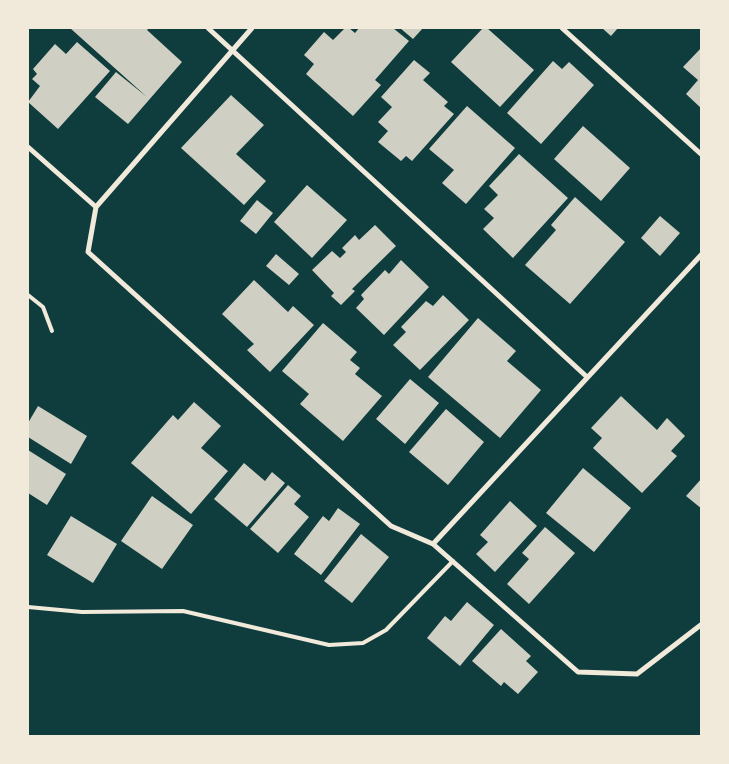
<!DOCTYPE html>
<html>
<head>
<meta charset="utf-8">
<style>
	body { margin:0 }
	#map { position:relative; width:729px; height:764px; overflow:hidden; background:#0f3d3e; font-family:Jost,sans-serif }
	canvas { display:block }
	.frame { position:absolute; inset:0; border:29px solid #f1e9da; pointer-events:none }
</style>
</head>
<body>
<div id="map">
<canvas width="729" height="764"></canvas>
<div class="frame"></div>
</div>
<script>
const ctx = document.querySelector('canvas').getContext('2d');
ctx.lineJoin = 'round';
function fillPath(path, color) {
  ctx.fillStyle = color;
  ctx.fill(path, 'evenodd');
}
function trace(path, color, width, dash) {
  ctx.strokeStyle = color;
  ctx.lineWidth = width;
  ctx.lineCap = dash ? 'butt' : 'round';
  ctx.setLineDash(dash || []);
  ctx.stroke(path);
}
fillPath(new Path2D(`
	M70 28H149L147 30 182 62 128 124 95 97 116 72 147 97Z
	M345 28H349L355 33 359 28H393L409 41 375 80 381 85 353 116 306 74 314 64 304 55 324 32 333 40Z
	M400 28H423L413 39Z
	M483 28H487L534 70 500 107 451 62Z
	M602 28H618L611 36Z
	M77 42 110 71 58 129 28 102 40 86 32 79 37 74 33 69 55 44 66 54Z
	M702 47V109L686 94 698 80 683 67Z
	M414 60 430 73 423 80 448 102 444 106 454 114 412 161 406 156 401 161 378 142 388 131 378 122 392 107 381 97Z
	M553 61 562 69 569 62 594 85 541 144 507 113Z
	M231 95 264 125 236 154 266 181 244 205 181 148Z
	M467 106 515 148 466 204 442 183 454 170 429 149Z
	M583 126 630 168 601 201 554 159Z
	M519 154 568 198 513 258 483 229 494 218 484 209 498 195 489 186Z
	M307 185 347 220 312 258 274 222Z
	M575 197 625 242 570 304 525 265 556 230 551 225Z
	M257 200 273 213 256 234 240 221Z
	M660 216 680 233 660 256 641 238Z
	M375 225 396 246 352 289 355 291 341 305 331 296 334 293 312 270 332 251 340 258 346 252 342 248 355 235 359 240Z
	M276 254 299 274 289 285 266 266Z
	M401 260 429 287 384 335 356 308 364 299 361 295 385 270 389 274Z
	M254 280 288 312 293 306 314 325 270 372 247 350 254 344 222 314Z
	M443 295 469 320 420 370 393 345 406 332 401 327 426 301 433 306Z
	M478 318 516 351 507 361 541 390 500 438 428 377Z
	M323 323 357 352 350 360 360 368 355 374 382 396 343 441 300 404 309 394 282 371Z
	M410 379 439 403 405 444 376 419Z
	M621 396 657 430 667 418 685 436 671 451 677 456 642 493 593 448 602 438 591 428Z
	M194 402 221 426 201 448 228 471 191 514 131 463 173 415 178 420Z
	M38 406 87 436 71 464 28 437V423Z
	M446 409 484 442 448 485 409 452Z
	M28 450 66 474 47 505 28 493Z
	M244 463 265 481 272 472 285 483 247 527 214 499Z
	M583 468 631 508 594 552 546 513Z
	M702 478V509L686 496Z
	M288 485 301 496 294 504 309 517 278 553 250 529Z
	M152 496 193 525 162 569 121 541Z
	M510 501 537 526 495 572 476 554 488 542 480 535Z
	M338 508 360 524 321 575 294 554 323 516 329 521Z
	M71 516 117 544 93 583 47 555Z
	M545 527 575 553 529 604 507 584 529 559 522 553Z
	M361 534 389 557 352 603 324 581Z
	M467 602 494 625 460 666 427 638 445 616 451 621Z
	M501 629 531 656 526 661 538 672 518 694 504 682 501 686 472 661Z`), '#cfcfc3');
trace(new Path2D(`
	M28 295 43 307 52 331
	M28 607 82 612 183 611 329 645 363 643 386 630 453 561`), '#f1e9da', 4);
trace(new Path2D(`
	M208 28 587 377
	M252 28 96 207 88 252 391 526 433 544 578 672 637 674 702 624
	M562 28 702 155
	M28 147 96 207
	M433 544 702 254`), '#f1e9da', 5);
</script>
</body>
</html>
